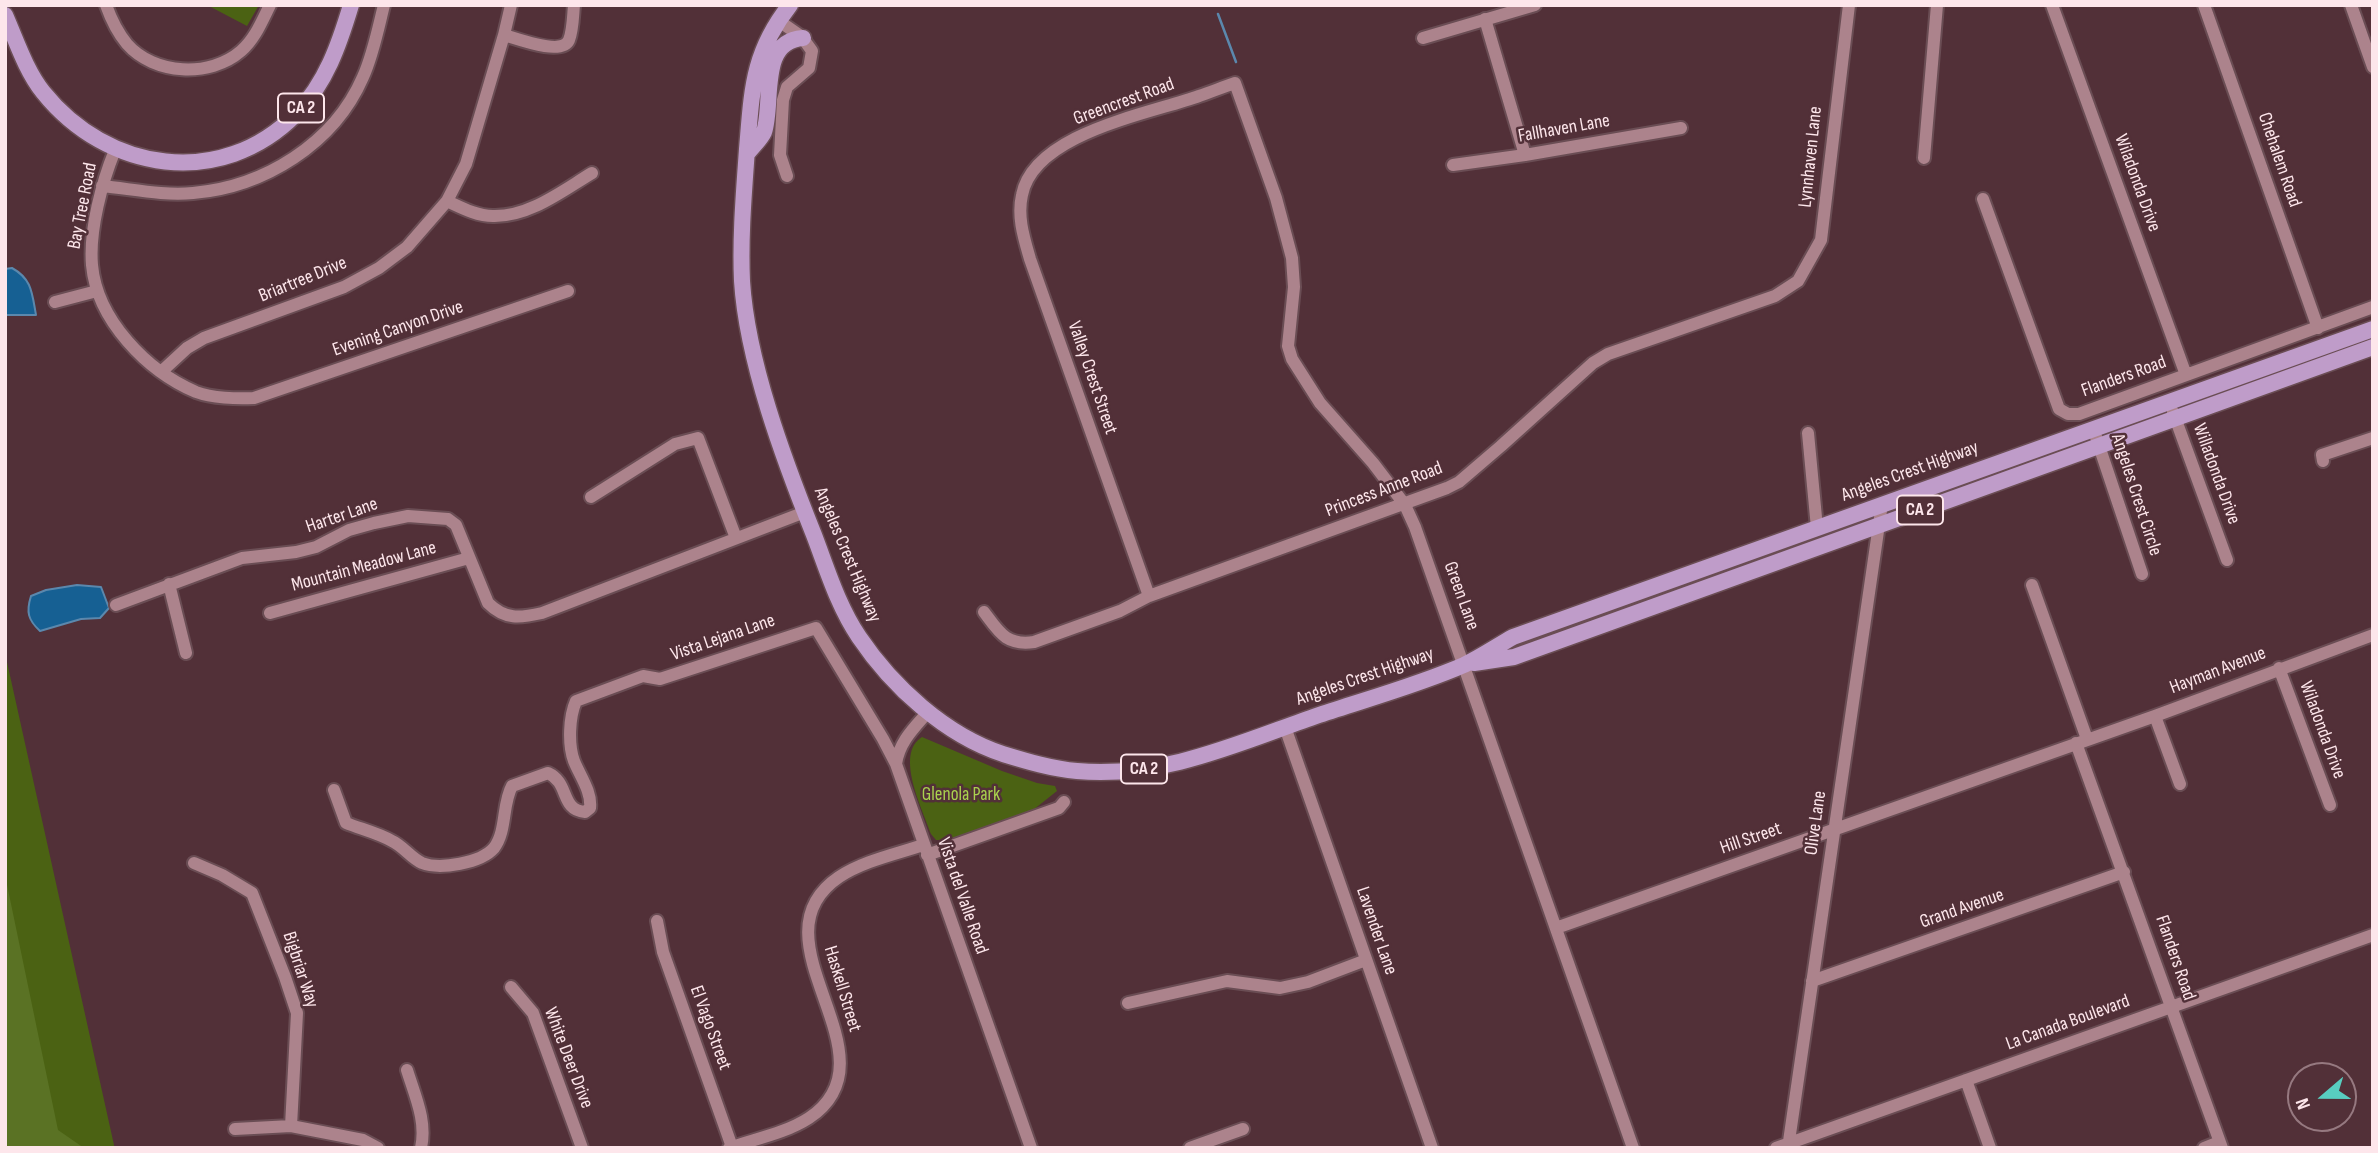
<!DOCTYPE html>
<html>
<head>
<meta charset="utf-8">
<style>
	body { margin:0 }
	#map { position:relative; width:2378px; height:1153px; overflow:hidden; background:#523038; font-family:"Sofia Sans Condensed",sans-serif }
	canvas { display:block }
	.frame { position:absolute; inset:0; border:7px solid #fde6eb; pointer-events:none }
	.north { position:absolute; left:2287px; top:1062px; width:70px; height:70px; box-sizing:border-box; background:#523038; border:2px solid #967980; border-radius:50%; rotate:250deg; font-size:19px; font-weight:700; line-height:28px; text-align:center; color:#fde6eb }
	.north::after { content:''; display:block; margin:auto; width:24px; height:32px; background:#58cec0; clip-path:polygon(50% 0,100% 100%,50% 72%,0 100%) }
</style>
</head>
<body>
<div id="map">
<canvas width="2378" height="1153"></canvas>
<div class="frame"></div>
<div class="north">N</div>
</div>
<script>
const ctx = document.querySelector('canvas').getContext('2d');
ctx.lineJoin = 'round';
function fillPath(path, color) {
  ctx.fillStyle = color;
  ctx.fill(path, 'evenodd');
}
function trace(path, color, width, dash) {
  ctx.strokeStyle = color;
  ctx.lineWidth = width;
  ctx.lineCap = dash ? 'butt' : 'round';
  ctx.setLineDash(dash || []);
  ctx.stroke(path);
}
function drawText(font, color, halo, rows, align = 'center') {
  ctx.font = font + ' "Sofia Sans Condensed",sans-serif';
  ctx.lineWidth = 5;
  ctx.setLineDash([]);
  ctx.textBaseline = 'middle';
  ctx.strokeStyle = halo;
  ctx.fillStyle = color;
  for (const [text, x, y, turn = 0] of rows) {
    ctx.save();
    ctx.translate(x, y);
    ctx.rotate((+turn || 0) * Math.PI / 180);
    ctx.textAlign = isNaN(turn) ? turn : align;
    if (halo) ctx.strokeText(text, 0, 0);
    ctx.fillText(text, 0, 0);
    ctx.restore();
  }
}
fillPath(new Path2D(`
	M207 5H259L247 26Z
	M5 653 114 1145V1148H5Z
	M922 737 1002 771 1037 783 1055 786 1057 791 1028 814 953 840H936L931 834C923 810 894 754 922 737Z`), '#4b6213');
fillPath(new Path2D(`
	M5 875 58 1130 84 1148H5Z`), '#5a7224');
const water = new Path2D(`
	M12 268C32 279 32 293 36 315H5V269Z
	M77 585 101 587 109 608 100 618 81 619 40 631C28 620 26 612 31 596L46 590Z`);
fillPath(water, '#166093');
trace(water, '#5b88ad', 2);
trace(new Path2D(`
	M1218 14 1236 62`), '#5b88ad', 2.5);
const minor = new Path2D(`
	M106 5C111 19 117 32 127 44 154 75 210 78 241 51 255 39 262 21 270 5
	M2052 5 2186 375
	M2204 5 2318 328
	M2351 5 2373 67
	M1485 19 1525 155
	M779 21 802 37 812 51 809 68 787 87 783 100 780 155 787 176
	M504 35C518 39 562 56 569 40 573 30 573 15 574 5
	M1423 38 1535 5
	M115 150C102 182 89 230 92 265 97 320 147 371 196 392 212 398 237 399 254 398L568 291
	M1924 158 1937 5
	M1453 165 1525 155 1681 128
	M102 186C132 189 164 196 193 193 264 187 334 144 363 77 373 55 378 29 384 5
	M1983 199 2059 409 2068 414H2079L2373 307
	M447 201C462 208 477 216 493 216 529 217 562 191 592 173
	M55 302 97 291
	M161 372 187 348 204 338 344 287 379 268 407 247 447 201 466 164 504 35 511 5
	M2173 412 2227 560
	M2093 428 2142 574
	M1808 433 1817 528
	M2323 461 2322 455 2373 438
	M591 497 675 444 698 438 736 538
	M169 584 186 653
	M2032 585 2087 739
	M1149 596 1030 259C1024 238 1017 217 1022 195 1034 133 1149 114 1199 96 1211 92 1223 87 1235 83L1276 198 1292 258 1294 287 1288 346 1292 359 1320 403 1373 463 1405 505 1415 527 1633 1148
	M116 605 242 558 296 552 316 547 349 530 374 523 408 516 448 519 456 525 488 603C505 620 520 618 542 613L805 512
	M984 612C999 632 1006 646 1034 642L1120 611 1149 596 1447 488 1459 482 1501 446 1593 363 1608 354 1775 296 1798 281 1821 240 1849 5
	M270 613 469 558
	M2279 668 2330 805
	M2155 716 2180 784
	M1285 727 1432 1148
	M2076 743 2222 1148
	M896 764C899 742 914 728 928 712
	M334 790 346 823C361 829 378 833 392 841 403 846 411 858 422 863 440 870 481 863 494 848 507 831 502 804 512 786L548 773C570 783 560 810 585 812L590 808C592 792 580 776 574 761 568 745 569 717 576 701L643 676 660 679 816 628 883 739 896 764 1031 1148
	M927 855 1059 808 1064 802
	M194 863 222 875 252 893 285 977 297 1013 291 1126
	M657 921 663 952 732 1147
	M1556 928 2155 716 2373 635
	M1812 981 2124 872
	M511 987 533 1013 582 1148
	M1128 1003 1227 981 1280 988 1308 982 1366 960
	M407 1070C415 1096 427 1121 421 1148
	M1966 1080 1990 1148
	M235 1129 291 1126 363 1140 378 1148
	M729 1148C755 1139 786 1133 809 1118 902 1056 746 940 839 877 863 861 896 854 923 845
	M1190 1148 1243 1129
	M1776 1148 2373 935
	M1788 1148 1882 504
	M2204 1148 2219 1142`);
const major = new Path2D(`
	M790 5C752 53 752 91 747 149 744 192 740 237 742 281 747 361 784 460 814 535 827 569 838 606 859 637 892 686 945 735 1003 754 1026 761 1052 769 1077 771 1163 779 1241 742 1319 715 1367 699 1418 685 1464 665 1481 657 1497 646 1513 637L2373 329
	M5 15C16 40 26 71 43 92 107 172 221 190 296 114 326 83 339 45 351 5
	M747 154C752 147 761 139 764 132 774 103 758 41 803 38
	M1474 663 1514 657 2373 347`);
trace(minor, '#6a4d54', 16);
trace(major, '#6a4d54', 19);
trace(minor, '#ac838c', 12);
trace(major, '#bf9cc9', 16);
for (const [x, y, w] of [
	[301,108,46],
	[1920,510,46],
	[1144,769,46]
]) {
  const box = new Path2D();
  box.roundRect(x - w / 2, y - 14.5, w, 29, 5);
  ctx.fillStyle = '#523038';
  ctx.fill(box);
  trace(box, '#fde6eb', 2);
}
drawText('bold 18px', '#fde6eb', null, [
	["CA 2",301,108],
	["CA 2",1920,510],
	["CA 2",1144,769]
]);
drawText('19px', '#fde6eb', '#523038', [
	["Greencrest Road",1124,102,-20],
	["Fallhaven Lane",1564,129,-10],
	["Lynnhaven Lane",1811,157,-84],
	["Chehalem Road",2279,160,71],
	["Wiladonda Drive",2137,183,70],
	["Bay Tree Road",83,206,-79],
	["Briartree Drive",303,280,-22],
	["Evening Canyon Drive",398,329,-19],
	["Flanders Road",2124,377,-20],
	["Valley Crest Street",1092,378,71],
	["Angeles Crest Highway",1910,472,-20],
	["Willadonda Drive",2216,474,70],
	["Princess Anne Road",1384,490,-21],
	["Angeles Crest Circle",2136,495,72],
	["Harter Lane",342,516,-19],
	["Angeles Crest Highway",847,555,67],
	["Mountain Meadow Lane",364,567,-15],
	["Green Lane",1461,596,70],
	["Vista Lejana Lane",723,638,-19],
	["Hayman Avenue",2218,671,-21],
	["Angeles Crest Highway",1365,677,-19],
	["Wiladonda Drive",2322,730,70],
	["Olive Lane",1816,823,-82],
	["Hill Street",1751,839,-19],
	["Vista del Valle Road",962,896,71],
	["Grand Avenue",1962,909,-19],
	["Lavender Lane",1376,931,71],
	["Flanders Road",2175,958,71],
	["Bigbriar Way",300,970,72],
	["Haskell Street",842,989,73],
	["La Canada Boulevard",2068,1023,-20],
	["El Vago Street",710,1028,70],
	["White Deer Drive",568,1058,69]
]);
drawText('19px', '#a9d24e', '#523038', [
	["Glenola Park",961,795]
]);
</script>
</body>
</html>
